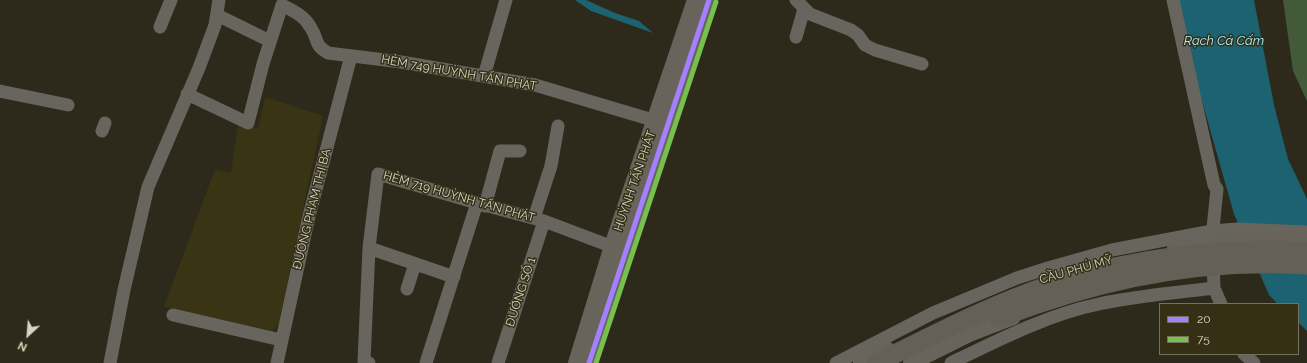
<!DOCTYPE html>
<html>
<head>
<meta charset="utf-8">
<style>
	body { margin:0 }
	#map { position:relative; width:1307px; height:363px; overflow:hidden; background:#2d2a1c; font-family:Raleway,sans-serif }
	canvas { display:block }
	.legend { position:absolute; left:1159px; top:303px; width:140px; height:52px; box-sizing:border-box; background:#342f15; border:1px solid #75715b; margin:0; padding:5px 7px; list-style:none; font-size:12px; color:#d6d4c4 }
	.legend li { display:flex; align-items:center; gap:8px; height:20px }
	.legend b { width:20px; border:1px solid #75715b }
	.north { position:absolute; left:8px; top:315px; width:40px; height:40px; -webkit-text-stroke:3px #342f15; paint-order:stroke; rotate:206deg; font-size:11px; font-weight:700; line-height:16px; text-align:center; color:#d6d4c4 }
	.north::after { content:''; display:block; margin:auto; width:14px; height:18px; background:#d6d4c4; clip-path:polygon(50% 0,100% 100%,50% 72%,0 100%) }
</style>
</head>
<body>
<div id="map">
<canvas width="1307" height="363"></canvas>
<ul class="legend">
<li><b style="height:5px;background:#a380ff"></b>20</li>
<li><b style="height:5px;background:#76c04d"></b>75</li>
</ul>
<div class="north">N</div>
</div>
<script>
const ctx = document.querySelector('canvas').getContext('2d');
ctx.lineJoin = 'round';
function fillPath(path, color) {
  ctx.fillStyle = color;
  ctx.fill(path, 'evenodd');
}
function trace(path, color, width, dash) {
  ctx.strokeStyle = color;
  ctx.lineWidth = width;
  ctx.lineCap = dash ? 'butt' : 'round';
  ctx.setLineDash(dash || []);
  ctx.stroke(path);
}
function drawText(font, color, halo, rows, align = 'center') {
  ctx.font = font + ' Raleway,sans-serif';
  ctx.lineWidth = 3;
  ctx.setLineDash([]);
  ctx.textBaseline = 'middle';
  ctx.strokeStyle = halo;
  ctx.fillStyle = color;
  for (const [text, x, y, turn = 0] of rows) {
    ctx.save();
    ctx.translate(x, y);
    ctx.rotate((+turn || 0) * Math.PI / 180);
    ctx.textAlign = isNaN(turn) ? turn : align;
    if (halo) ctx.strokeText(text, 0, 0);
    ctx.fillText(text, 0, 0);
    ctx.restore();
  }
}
fillPath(new Path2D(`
	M265 97 323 116 278 326 271 331 164 307 215 169 231 173 238 124 258 128Z`), '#393413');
fillPath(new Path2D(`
	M1283 0H1307V101L1293 71Z`), '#425a37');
fillPath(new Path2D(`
	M575 0H586L615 13 639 21 653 33 591 11Z
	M1176 0H1254L1274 105 1288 159 1307 199V331L1298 322V304H1278L1269 295 1234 214 1198 87Z`), '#1c6270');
trace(new Path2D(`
	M796 0 810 14 851 30 858 35 865 45 875 50 922 64
	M1173 0 1214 185 1217 189 1212 238
	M217 15 270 41
	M160 27 171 0
	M796 37 804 9
	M484 76 506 0
	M0 91 68 105
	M187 94 248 123 263 64 282 5C293 11 305 16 311 28 319 40 313 44 328 53L401 62 535 85 656 121
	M102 131 105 123
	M485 206 500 151H520
	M534 218 551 166 558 126
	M369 248 454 277
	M1213 260 1214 288 1221 304
	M407 289 415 264
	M173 315 281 340
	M1244 354 1254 363
	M110 363 124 290 148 187 199 68 215 25 219 0
	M277 363 309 216 351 56
	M369 363 364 361 369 248 378 174 477 203 544 221 621 250
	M426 363 477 203
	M498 363 544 221
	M836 363 933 313 1017 278 1048 268 1112 250 1212 231 1237 229 1307 232
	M951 363C996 341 1049 314 1099 304 1136 296 1176 293 1214 288`), '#68655f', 13);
trace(new Path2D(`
	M576 363 612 246 695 0
	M589 363 709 0`), '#68645c', 16);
trace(new Path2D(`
	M1175 248 1234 240 1307 241
	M861 363 888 350
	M911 363 969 334 1013 317`), '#68645c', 16);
trace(new Path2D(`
	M999 318C1096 280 1202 258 1307 265
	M877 363C935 334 992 304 1053 284 1134 257 1223 247 1307 251`), '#646057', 19);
trace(new Path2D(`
	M589 363 709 0`), '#a380ff', 5);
trace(new Path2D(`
	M596 363 716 2`), '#76c04d', 5);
drawText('12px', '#d6d4c4', '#342f15', [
	["HẺM 749 HUỲNH TẤN PHÁT",459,73,10],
	["HUỲNH TẤN PHÁT",635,181,-71],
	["HẺM 719 HUỲNH TẤN PHÁT",459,197,16],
	["ĐƯỜNG PHẠM THỊ BA",312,209,-76],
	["CẦU PHÚ MỸ",1076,270,-16],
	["ĐƯỜNG SỐ 1",521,292,-72]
]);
drawText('italic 13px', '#afeafa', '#342f15', [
	["Rạch Cả Cấm",1224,41]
]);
</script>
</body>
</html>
